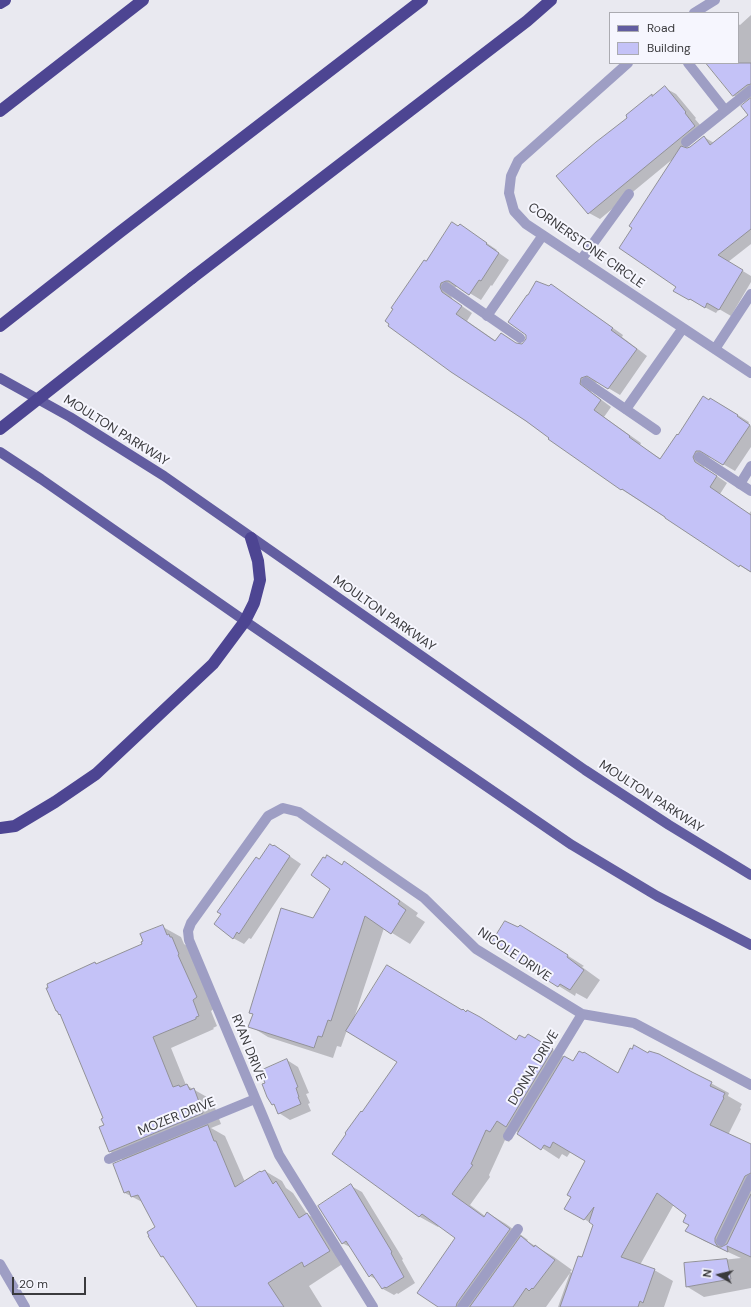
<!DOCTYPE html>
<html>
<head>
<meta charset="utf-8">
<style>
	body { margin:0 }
	#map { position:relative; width:751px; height:1307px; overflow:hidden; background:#e9e9f0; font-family:"DM Sans",sans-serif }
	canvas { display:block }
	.legend { position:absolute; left:609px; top:12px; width:130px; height:52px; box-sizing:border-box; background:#f6f6fe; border:1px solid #ababb1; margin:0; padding:5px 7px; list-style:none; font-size:12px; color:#3a3a3d }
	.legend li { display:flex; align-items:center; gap:8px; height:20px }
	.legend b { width:20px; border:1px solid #ababb1 }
	.north { position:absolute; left:699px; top:1255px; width:40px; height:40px; -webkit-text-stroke:3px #f6f6fe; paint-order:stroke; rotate:278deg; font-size:11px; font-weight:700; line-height:16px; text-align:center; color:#3a3a3d }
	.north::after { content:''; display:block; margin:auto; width:14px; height:18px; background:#3a3a3d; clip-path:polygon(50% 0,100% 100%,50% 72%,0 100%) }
	.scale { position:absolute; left:12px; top:1277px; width:74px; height:18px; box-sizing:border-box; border:2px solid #3a3a3d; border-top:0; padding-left:5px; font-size:12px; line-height:14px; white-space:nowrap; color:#3a3a3d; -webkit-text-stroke:3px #f6f6fe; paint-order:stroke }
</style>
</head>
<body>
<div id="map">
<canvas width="751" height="1307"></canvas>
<ul class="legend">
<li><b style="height:5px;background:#625da0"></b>Road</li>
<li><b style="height:11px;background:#c4c2f7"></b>Building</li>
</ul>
<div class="north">N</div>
<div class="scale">20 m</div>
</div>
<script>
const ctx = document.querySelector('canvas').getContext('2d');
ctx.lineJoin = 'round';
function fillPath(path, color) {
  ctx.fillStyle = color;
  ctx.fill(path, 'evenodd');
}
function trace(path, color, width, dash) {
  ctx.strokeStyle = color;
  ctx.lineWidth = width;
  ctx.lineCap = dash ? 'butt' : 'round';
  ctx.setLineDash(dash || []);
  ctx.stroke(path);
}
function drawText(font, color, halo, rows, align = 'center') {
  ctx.font = font + ' "DM Sans",sans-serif';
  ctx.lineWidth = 4;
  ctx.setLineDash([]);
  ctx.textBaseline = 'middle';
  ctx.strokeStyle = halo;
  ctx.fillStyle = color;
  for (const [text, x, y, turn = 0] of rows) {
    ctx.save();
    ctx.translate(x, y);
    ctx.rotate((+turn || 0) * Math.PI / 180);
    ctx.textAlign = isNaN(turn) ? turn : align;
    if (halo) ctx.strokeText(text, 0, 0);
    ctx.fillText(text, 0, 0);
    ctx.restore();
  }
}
fillPath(new Path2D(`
	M751 15V97L745 102 733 95 709 63H738V24L740 25Z
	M665 88 676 94 696 118 695 119 706 132 684 150 690 148 704 137 714 143 749 115 751 100V244L728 262 751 276V282L731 316 719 309 716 313 689 299 674 158 600 219 589 213 629 118 652 96H653Z
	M460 225 497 250 496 251 509 260 492 286 491 285 481 300 458 286 452 289 450 294 453 300 472 313 467 321 496 341 501 334 518 345H523L527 339 551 285 562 292 623 335 622 337 647 356 620 395 598 382 592 384 591 392 611 407 604 417 641 443 640 445 661 459 678 436 709 401 722 405 749 422 748 424 751 426V447L735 471 711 457 705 459 704 467 727 483 720 494 749 514 751 511 750 572 621 489 550 438 389 326 426 262Z
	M275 846 301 864 251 939 249 938 244 944 233 938 260 860Z
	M327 856 343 865 344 863 363 874 418 913 416 916 425 922 410 944 384 928 354 1018 463 1011 517 1041 546 1046 574 1063 618 1074 648 1054 659 1055 729 1093 728 1096 742 1104 740 1108 741 1109 728 1135 751 1146V1288L704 1297 686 1286 685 1264 741 1258 704 1241 687 1231 690 1225 688 1215 674 1204 640 1265 656 1271 673 1281 664 1307H558L570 1273 546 1307H440L457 1238 440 1225 438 1227 420 1217 333 1153 399 1061 347 1030 341 1047 337 1046 333 1058 268 1037 250 1026 254 1015 250 1013 314 920 332 889 325 859ZM516 1131 559 1159 562 1154 567 1157 571 1151 586 1160 572 1196 566 1208 594 1225 583 1258 572 1273 570 1272 572 1270 554 1257 527 1241 528 1240 506 1224 488 1213 485 1216 470 1205 490 1177 489 1175 505 1140 509 1142Z
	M163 927 181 937 184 944 187 946 215 1008 211 1011 217 1026 213 1028 214 1029 171 1048 186 1085 212 1100 221 1124 211 1128 225 1136 245 1182 265 1171 282 1181 286 1188 293 1193 307 1214 324 1224 347 1261 309 1286 322 1307H198L167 1259 162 1257 149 1237 156 1227 144 1203 125 1193 114 1165 125 1161 109 1151 104 1119 61 1015 56 1011 95 963 97 964 144 945Z
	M518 928 537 936 584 966 582 967 600 980 587 999 576 993 575 996 502 951Z
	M287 1060 298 1067 309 1093 306 1094 310 1103 308 1104 311 1111 290 1120 279 1113 276 1106 273 1104 266 1084Z
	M351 1186 362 1192 403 1259 402 1260 415 1283 398 1294 397 1293 394 1295 383 1289 377 1280 370 1276 352 1248 342 1243Z`), '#0003');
const building = new Path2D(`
	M706 63H751V84L747 85 733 96Z
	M665 86 686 112 685 113 695 126 588 214 556 176 596 142 627 118 626 115 652 94V96Z
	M751 98V229L718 255 743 270 719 310 707 303 705 308 690 299 689 300 673 291 676 287 619 248 632 228 629 226 681 146 687 148 690 147 704 136 710 145 748 115 741 106Z
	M452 222 458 226 460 224 487 243 486 244 499 253 481 281 479 280 469 295 449 281H446L441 283 440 287 442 292 462 306 456 314 495 341 501 333 516 343 522 344 526 339V335L508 322 527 295H528L536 281 549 286 551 284 613 328 611 330 637 349 608 389 587 376 581 378 580 384 601 400 594 410 630 436 629 437 660 459 677 434 678 435 703 396 709 400 710 398 738 415 737 416 750 425 723 465 700 451H696L693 457 695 462 717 476 710 487 751 515V572L740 565 739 567 665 518V517L622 489 621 490 548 439 549 438 526 421 451 372 388 326 389 324 385 321 393 309 391 308 424 260 426 261Z
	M270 844 273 846 274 845 290 856 239 934 237 932 233 939 214 924 221 914 217 912 256 857 259 859Z
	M327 855 342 865 344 861 400 901 398 904 406 910 391 934 365 916 331 1021 328 1020 322 1037 318 1036 314 1048 248 1027 253 1014 249 1013 281 908 313 918 330 889 311 875 323 857 325 858Z
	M505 921 518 927 520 925 568 955 567 957 584 970 570 990 560 984 558 987 501 951 500 949 502 947 492 942Z
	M163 925 167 935 169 934 170 937H172L179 954 178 955 197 997 193 1000 199 1016 196 1017V1019L153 1037 173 1087 179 1085 180 1087 187 1084 190 1090 194 1088 203 1113 109 1152 99 1127 104 1125 101 1119 103 1118 60 1014 59 1015 57 1011H56L46 988H48L47 984 95 962 96 964 142 944 141 942 143 941 140 934Z
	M387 965 462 1010 463 1009 466 1012 467 1010 480 1017 516 1040 519 1035 525 1038 528 1034 553 1049 506 1127 497 1121 490 1132 486 1130 471 1164 473 1165 452 1194 484 1217 487 1212 510 1229 457 1303 456 1307H438L417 1293 455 1238 422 1214 419 1217 332 1154 346 1134 345 1133 361 1111 362 1112 397 1062 346 1031Z
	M634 1045 648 1053 649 1051 659 1054 692 1072 712 1082 710 1086 725 1093 723 1097 724 1098 710 1125 751 1144V1173L745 1176 715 1238V1242L718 1247H721L727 1244 751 1194V1257L727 1246 728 1252 685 1231 689 1225 683 1222 686 1215 657 1193 621 1257 655 1269 643 1303 640 1301 638 1307H560L578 1256 582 1257 593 1225 589 1222 594 1207 584 1220 564 1209 571 1197 567 1195 585 1161 553 1142 550 1148 544 1145 541 1150 517 1134 564 1056 573 1061 579 1051 583 1053 584 1052 618 1073 630 1048 632 1049Z
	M287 1059 298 1087 296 1088 299 1097H298L301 1104 278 1114 274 1104 272 1105 267 1097 262 1084 265 1083 260 1071Z
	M208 1125 214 1141H216L235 1187 260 1171 261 1172 265 1170 273 1184 276 1181 299 1218 307 1213 330 1251 304 1267 302 1262 268 1283 284 1307H197L163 1256 161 1257 148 1236H149L147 1232 155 1227 138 1195 131 1197 129 1191 124 1193 113 1164Z
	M351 1184 392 1252 391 1253 404 1277 386 1288 385 1287 382 1289 372 1274 369 1277 346 1241 342 1244 318 1206Z
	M521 1236 534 1247 535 1245 555 1260 533 1289 532 1288 529 1291 526 1288 513 1307H470Z
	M727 1259 731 1279 686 1287 684 1263Z`);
fillPath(building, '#c4c2f7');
trace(building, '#919197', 1);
trace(new Path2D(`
	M686 142 751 90
	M446 287 520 338
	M586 382 656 430
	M699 457 751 491`), '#9e9ec4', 10);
trace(new Path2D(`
	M694 13 715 0
	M628 63 518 161 511 176 509 193 514 211 526 224 751 373
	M688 63 725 110
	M581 260 629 194
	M487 316 543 235
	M715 349 751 294
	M626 409 683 328
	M740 484 751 466
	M508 1136 582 1014
	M109 1159 255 1099
	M721 1241 751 1179
	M0 1264 25 1307
	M373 1307 279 1155 189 940 188 931 191 923 268 816 283 808 299 812 424 898 476 949 582 1014 634 1023 751 1085
	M462 1307 518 1229`), '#9e9ec4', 10);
trace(new Path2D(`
	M0 378 70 417 164 476 585 770 669 825 751 875
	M0 452 41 479 245 621 572 845 657 896 751 945`), '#625da0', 10);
trace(new Path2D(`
	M0 3 5 0
	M0 111 143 0
	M192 278 527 21 551 0
	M0 326 120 232 422 0
	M0 828 15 826 55 802 96 774 213 664 245 621 254 603 260 580 258 561 251 538`), '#4d4592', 12);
trace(new Path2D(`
	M0 429 192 278`), '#4d4592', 12);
drawText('13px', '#3a3a3d', '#f6f6fe', [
	["CORNERSTONE CIRCLE",586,246,35],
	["MOULTON PARKWAY",116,431,32],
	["MOULTON PARKWAY",384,614,35],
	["MOULTON PARKWAY",651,797,33],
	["NICOLE DRIVE",514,955,34],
	["RYAN DRIVE",248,1048,68],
	["DONNA DRIVE",534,1068,-59],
	["MOZER DRIVE",177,1117,-22]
]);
</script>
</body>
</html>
